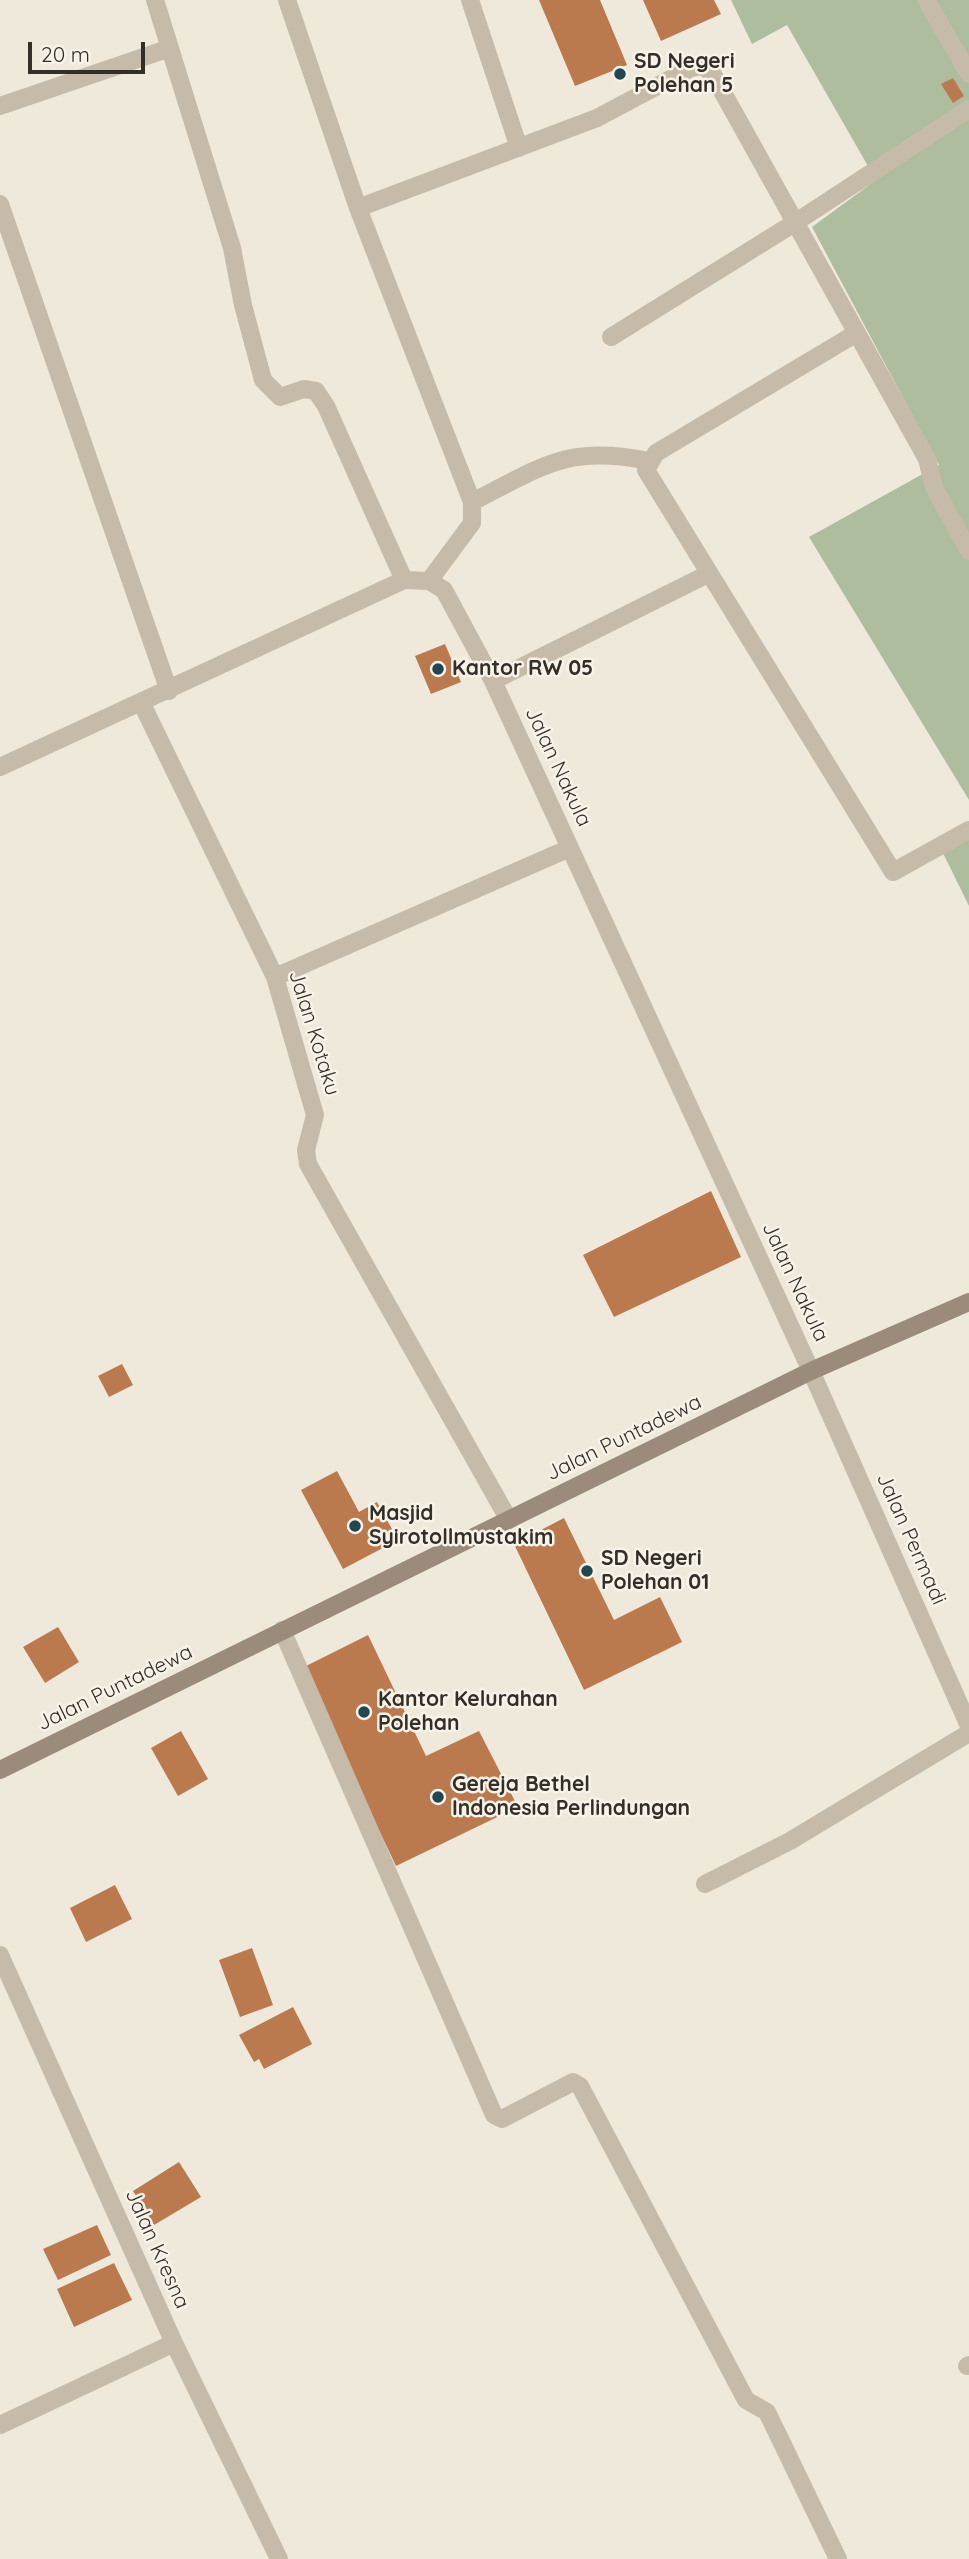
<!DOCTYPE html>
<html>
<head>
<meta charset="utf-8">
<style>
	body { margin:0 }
	#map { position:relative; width:969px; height:2559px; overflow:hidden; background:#efe9dc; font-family:Quicksand,sans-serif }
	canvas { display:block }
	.scale { position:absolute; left:28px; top:42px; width:117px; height:32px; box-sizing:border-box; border:4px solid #342e28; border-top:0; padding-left:9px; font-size:21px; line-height:24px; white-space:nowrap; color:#342e28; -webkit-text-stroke:5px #f8f3e8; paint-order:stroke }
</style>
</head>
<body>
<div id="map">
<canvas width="969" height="2559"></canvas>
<div class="scale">20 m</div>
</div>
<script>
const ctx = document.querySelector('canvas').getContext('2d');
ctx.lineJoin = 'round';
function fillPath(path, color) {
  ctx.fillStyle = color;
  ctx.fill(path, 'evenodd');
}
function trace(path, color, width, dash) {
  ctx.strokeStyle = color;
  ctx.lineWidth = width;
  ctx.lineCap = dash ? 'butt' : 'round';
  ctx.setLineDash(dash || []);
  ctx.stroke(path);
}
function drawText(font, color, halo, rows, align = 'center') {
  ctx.font = font + ' Quicksand,sans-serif';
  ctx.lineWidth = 5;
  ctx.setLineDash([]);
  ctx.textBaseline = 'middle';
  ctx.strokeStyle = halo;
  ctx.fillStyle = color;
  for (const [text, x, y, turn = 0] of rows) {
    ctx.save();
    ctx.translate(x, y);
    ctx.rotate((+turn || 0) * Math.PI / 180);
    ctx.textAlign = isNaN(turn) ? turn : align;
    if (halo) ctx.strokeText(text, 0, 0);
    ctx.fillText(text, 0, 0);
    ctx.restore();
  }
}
fillPath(new Path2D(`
	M731 0H969V800L809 537 939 465 812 227 876 180 787 25 752 44Z
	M969 830V906L941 849Z`), '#adbd9d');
fillPath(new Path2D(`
	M539 0H600L627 65 575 86Z
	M643 0H714L721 14 661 41Z
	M953 78 964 96 953 103 941 84Z
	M445 644 461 682 431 694 415 656Z
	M711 1191 741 1257 614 1317 583 1255Z
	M122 1364 133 1385 109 1397 98 1376Z
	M337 1471 359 1512 377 1502 398 1540 343 1569 301 1490Z
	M564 1518 614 1620 660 1597 682 1642 584 1690 514 1544Z
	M58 1627 79 1662 45 1683 23 1647Z
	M368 1635 426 1756 479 1731 518 1807 396 1866 302 1668Z
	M181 1731 208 1779 178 1796 151 1748Z
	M115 1885 132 1919 86 1942 70 1908Z
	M252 1948 273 2005 240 2017 219 1960Z
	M293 2007 312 2044 264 2069 259 2059 254 2062 239 2035Z
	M179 2162 201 2197 154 2225 133 2191Z
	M97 2225 111 2255 58 2280 43 2249Z
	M114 2263 132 2300 74 2327 57 2289Z`), '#bb794e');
trace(new Path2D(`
	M926 0 969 74
	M796 222 969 109`), '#c6bba9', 18);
trace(new Path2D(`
	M155 0 232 248 243 305 263 380 280 397 304 389 316 391 326 406 404 580
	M287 0 358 208 472 502V523L429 581
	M470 0 519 148
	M0 106 170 48
	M0 204 169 691
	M358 208 597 118 691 68 702 66 712 73 927 459 934 488 969 551
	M855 334 656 453 646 470 893 872 969 830
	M611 337 796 222
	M472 502C542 467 567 444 649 461
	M493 681 708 574
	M141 702 275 977 315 1115 306 1150 308 1164 509 1520
	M0 767 404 580 429 581 444 590 493 681 811 1371 969 1726
	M275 977 570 848
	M282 1630 494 2115 502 2119 573 2082 580 2086 746 2400 767 2412 838 2559
	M705 1884 790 1841 969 1733
	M0 1955 174 2343 279 2559
	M967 2366 969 2365
	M0 2425 174 2343`), '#c6bba9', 18);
trace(new Path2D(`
	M0 1770 811 1371 969 1302`), '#9a8b7a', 18);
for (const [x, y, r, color] of [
	[620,74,7,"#214752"],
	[438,669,7,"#214752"],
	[355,1526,7,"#214752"],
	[587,1571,7,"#214752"],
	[364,1712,7,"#214752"],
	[438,1797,7,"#214752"]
]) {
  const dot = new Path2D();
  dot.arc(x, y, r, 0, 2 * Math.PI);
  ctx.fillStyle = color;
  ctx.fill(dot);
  trace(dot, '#f8f3e8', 2.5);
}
drawText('bold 21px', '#342e28', '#f8f3e8', [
	["SD Negeri",634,62],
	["Polehan 5",634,86],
	["Kantor RW 05",452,669],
	["Masjid",369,1514],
	["Syirotollmustakim",369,1538],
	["SD Negeri",601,1559],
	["Polehan 01",601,1583],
	["Kantor Kelurahan",378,1700],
	["Polehan",378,1724],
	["Gereja Bethel",452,1785],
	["Indonesia Perlindungan",452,1809]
], 'left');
drawText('21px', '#342e28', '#f8f3e8', [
	["Jalan Nakula",558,767,65],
	["Jalan Kotaku",314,1033,73],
	["Jalan Nakula",795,1282,65],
	["Jalan Puntadewa",624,1438,-26],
	["Jalan Permadi",911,1539,66],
	["Jalan Puntadewa",115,1688,-26],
	["Jalan Kresna",157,2249,66]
]);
</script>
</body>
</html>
